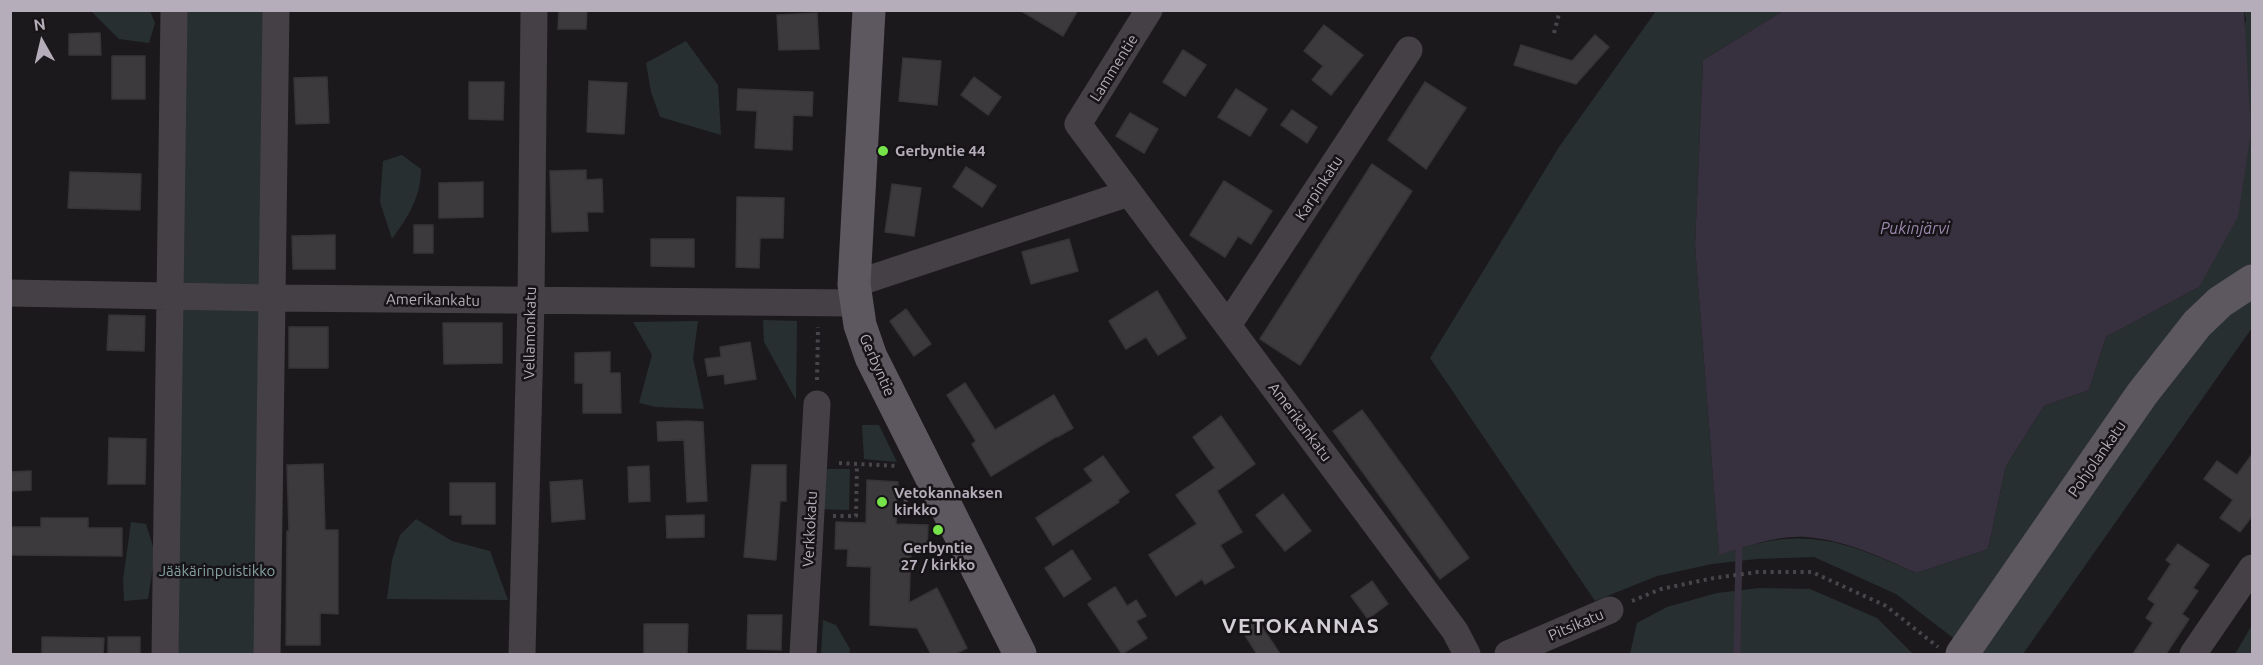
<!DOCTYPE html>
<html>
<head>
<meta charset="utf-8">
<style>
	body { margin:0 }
	#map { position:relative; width:2263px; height:665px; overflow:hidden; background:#1b191b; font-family:Ubuntu,sans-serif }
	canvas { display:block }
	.frame { position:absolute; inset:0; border:12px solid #b6adba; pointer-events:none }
	.north { position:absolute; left:12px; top:12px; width:60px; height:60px; -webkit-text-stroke:4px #161416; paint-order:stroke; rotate:352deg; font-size:16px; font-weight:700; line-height:24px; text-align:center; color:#b6adba }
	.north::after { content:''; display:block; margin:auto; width:21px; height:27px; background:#b6adba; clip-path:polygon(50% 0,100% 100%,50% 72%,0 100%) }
</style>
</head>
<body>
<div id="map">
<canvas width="2263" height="665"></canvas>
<div class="frame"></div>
<div class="north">N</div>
</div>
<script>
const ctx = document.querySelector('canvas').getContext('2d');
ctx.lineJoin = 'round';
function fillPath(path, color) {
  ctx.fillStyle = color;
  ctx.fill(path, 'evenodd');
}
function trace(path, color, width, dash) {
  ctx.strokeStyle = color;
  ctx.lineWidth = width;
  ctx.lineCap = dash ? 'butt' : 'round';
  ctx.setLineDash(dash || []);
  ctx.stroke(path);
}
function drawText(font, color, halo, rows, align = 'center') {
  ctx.font = font + ' Ubuntu,sans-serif';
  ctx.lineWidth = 5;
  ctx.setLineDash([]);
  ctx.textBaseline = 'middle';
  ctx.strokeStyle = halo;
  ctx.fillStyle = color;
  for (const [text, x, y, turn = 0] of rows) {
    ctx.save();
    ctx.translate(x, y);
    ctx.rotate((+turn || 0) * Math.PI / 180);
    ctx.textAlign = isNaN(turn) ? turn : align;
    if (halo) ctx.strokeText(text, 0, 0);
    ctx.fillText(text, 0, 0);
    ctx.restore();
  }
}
fillPath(new Path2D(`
	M91 11H150L155 23 149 43 119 39Z
	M186 11H264L255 654H177Z
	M1656 11H1783L1703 60 1695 246 1719 554C1734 551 1749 545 1764 542 1823 530 1864 550 1916 573L1988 549 2006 466 2044 406 2089 390 2106 337 2199 287 2246 19 2244 11H2252V328L2023 654H1974L1896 594 1814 557 1757 559 1712 564 1657 576 1595 601 1430 358 1559 147Z
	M686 41 718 85 721 135 660 117 651 92 646 63Z
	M402 155 421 169C421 197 408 217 392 239L380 202 383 161Z
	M763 320 797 321 796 400 764 342Z
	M698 321 693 358 704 409 656 407 639 403 652 355 633 322Z
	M862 425H879L897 462 864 459Z
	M818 469H850L849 510 817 509Z
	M416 519 452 541 490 551 508 600 387 599 392 560 400 535Z
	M131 522 146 524 155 553 148 599 124 601 123 580Z
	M1759 588 1810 589 1877 618 1913 654H1630L1637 623 1667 607 1717 593Z
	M823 620 836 625 850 649 849 654H821Z
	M2252 625V654H2235Z`), '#282f30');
fillPath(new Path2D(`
	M1783 11H2244L2251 132 2238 217 2199 287 2106 337 2089 390 2044 406 2006 466 1988 549 1916 573C1881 557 1845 540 1806 537 1777 535 1746 547 1719 555L1695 246 1703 60Z`), '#37303e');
trace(new Path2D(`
	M1737 654 1739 549`), '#37303e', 7);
const building = new Path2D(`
	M559 10H587L586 29H558Z
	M1020 10H1078L1063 36Z
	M817 13 819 49 779 50 777 15Z
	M1324 25 1363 55 1331 95 1312 80 1323 66 1304 51Z
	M100 33 101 55H69V34Z
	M1595 35 1609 47 1576 84 1514 65 1521 45 1572 61Z
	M1183 50 1206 65 1185 96 1163 82Z
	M112 56H145V99H112Z
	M903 58 941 61 937 105 899 101Z
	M327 77 329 123 296 124 294 78Z
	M974 77 1001 97 988 115 961 95Z
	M589 81 627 83 624 134 587 132Z
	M469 82H504L503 120 469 119Z
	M1425 82 1466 108 1426 169 1388 140Z
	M738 89 813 92 812 116 793 115 792 150 755 148 757 111 737 110Z
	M1236 89 1267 109 1250 136 1218 117Z
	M1292 110 1317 127 1307 143 1281 125Z
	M1130 113 1158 129 1144 153 1116 136Z
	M1372 164 1412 191 1300 365 1260 339Z
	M966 167 996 186 982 207 953 187Z
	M586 170V180L602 179 603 212H587L588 231 552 232 550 171Z
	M70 172 141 174 140 210 68 208Z
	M1224 181 1272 211 1251 244 1238 236 1225 257 1190 235Z
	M483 182V217L439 218V183Z
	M892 184 921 188 914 236 885 232Z
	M737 197 784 198 783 238H760L759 268 736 267Z
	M414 225H433V253H414Z
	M335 235V269H293L292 236Z
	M651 239H694V267L651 266Z
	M1069 239 1078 271 1031 284 1022 252Z
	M1157 291 1186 338 1158 355 1146 337 1126 349 1109 321Z
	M906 309 931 344 914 356 890 321Z
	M109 315 145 316 144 351 107 350Z
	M443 323H502V363L444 364Z
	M289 327H328V368H289Z
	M750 342 756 379 725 384 724 374 708 376 705 359 721 357 720 347Z
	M610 352V373H620L621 413H583V383H575V353Z
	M965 383 995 430 1054 395 1073 428 1057 437V436L991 476 972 444 976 441 947 395Z
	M1362 410 1469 558 1440 579 1333 431Z
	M1221 416 1255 464 1217 491 1242 532 1220 545 1234 567 1205 584 1202 579 1176 596 1149 555 1197 524 1176 495 1215 468 1193 437Z
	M688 421 703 422 707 501 687 502 684 440 658 441 657 422Z
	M109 438 146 439 145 484H108Z
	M2253 453V515L2240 532 2220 518 2233 500 2204 479 2217 461 2237 475Z
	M1103 456 1129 492 1118 500 1119 502 1053 545 1036 518 1093 481 1084 469Z
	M323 464 325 530H338V614L320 613V645H286L287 531H289L287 465Z
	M752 465H786V501H780L776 560 744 557Z
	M649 466 650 501 629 502 628 467Z
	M31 471V490L10 491V472Z
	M582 480 585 519 552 522 550 482Z
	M867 480 898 482 896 524 928 525 927 550 911 549 909 603 937 588 967 648 955 654H931L917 628 870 625 871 567 847 566 848 549H835L836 522 866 523Z
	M450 483H495V524H462V515H450Z
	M1283 494 1311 531 1285 551 1256 515Z
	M704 515V537L667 538 666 516Z
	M41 518H88V528H122V556L10 555V527H41Z
	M2178 544 2209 565 2193 588 2198 591 2182 614 2189 619 2166 654H2133L2153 623 2146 618 2155 604 2148 599 2171 564 2166 560Z
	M1072 550 1091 579 1064 597 1045 568Z
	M1372 581 1388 604 1368 619 1351 596Z
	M1115 587 1127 606 1136 600 1146 616 1136 621 1147 638 1122 654 1088 604Z
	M748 615H782L781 650 747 649Z
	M1257 619 1280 654H1257L1241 629Z
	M644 624H688L687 654H644Z
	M42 637 104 638 103 654H42Z
	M108 637H140V654H108Z`);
fillPath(building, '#3c3a3d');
trace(building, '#373437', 1.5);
trace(new Path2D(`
	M1478 10V11
	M1554 33 1560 10
	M817 380 818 327
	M839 463 897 466
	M833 516H856L857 464
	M905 517 906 491
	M1632 601 1661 589 1714 578 1758 572H1812L1886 606 1938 647`), '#4a454c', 4, [3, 4.5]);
trace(new Path2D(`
	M1149 10 1078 124 1455 631 1467 654
	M854 284 1129 193
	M10 293 272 298 856 303
	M1228 325 1409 50
	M165 654 174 10
	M267 654 276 10
	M522 654 531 301 534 10
	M803 654 817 404
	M1508 654 1610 610
	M2193 654 2252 568`), '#444045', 27);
trace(new Path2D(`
	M869 10 854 284 860 325 871 357 1020 654
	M1962 654 2142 394 2197 324 2220 302 2252 281`), '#5d575f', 33);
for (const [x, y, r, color] of [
	[883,151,6,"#77e34a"],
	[882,502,6,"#77e34a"],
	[938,530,6,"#77e34a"]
]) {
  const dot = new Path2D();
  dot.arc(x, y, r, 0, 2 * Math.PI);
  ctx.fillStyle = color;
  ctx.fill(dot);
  trace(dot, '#161416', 2);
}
drawText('15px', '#b6adba', '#161416', [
	["Lammentie",1114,68,-58],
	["Karpinkatu",1319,188,-57],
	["Amerikankatu",433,300,1],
	["Vellamonkatu",530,333,-89],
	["Gerbyntie",877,365,66],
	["Amerikankatu",1300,422,53],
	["Pohjolankatu",2097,459,-55],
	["Verkkokatu",810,529,-87],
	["Pitsikatu",1576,625,-23]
]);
drawText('bold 15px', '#b6adba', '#161416', [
	["Gerbyntie 44",895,151],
	["Vetokannaksen",894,493],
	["kirkko",894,510],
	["Gerbyntie",938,548,"center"],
	["27 / kirkko",938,565,"center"]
], 'left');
drawText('15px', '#86a0a3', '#161416', [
	["Jääkärinpuistikko",217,571]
]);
drawText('italic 16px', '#9d88b1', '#161416', [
	["Pukinjärvi",1915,229]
]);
ctx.letterSpacing = '1.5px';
drawText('bold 21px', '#d4ced6', '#161416', [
	["VETOKANNAS",1301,626]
]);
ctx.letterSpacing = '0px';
</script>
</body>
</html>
